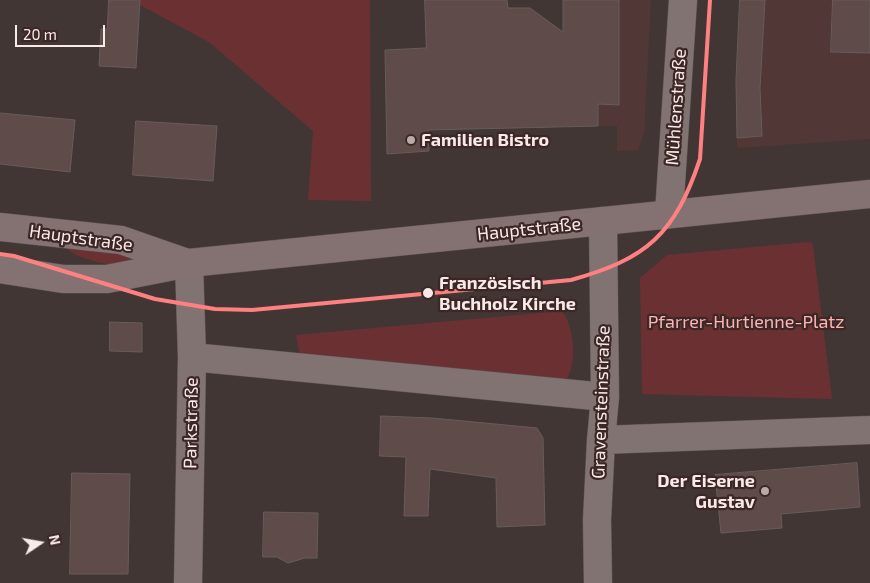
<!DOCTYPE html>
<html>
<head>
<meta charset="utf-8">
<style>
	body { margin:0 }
	#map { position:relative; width:870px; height:583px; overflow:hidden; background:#423635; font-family:"Exo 2",sans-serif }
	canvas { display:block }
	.north { position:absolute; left:15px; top:518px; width:50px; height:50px; -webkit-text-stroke:4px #3c2726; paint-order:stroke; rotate:78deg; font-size:14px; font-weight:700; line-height:20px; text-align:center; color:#f8eae9 }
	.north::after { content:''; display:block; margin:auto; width:18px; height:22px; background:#f8eae9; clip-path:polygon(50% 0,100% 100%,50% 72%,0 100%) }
	.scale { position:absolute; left:15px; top:25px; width:90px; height:22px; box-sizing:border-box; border:2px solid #f8eae9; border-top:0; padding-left:6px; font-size:15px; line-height:18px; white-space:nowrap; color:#f8eae9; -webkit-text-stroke:4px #3c2726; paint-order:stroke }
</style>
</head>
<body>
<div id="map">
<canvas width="870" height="583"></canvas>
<div class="north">N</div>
<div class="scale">20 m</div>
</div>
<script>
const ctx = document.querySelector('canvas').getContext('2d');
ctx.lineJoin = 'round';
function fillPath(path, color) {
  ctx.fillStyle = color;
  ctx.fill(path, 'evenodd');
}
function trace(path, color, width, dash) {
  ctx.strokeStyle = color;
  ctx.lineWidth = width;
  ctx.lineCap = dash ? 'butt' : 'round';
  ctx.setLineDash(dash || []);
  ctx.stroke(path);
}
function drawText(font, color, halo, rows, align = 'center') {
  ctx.font = font + ' "Exo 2",sans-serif';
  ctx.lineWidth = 4.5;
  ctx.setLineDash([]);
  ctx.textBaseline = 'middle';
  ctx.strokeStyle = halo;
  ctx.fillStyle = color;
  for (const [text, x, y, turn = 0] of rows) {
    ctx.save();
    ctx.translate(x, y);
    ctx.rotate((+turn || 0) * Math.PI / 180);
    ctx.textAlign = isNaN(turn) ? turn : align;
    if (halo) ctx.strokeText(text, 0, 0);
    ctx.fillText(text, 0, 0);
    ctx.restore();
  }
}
fillPath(new Path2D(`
	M563 0H651L644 133 638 150 617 151V126H564Z
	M740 0H870V139L737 148 736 80Z`), '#523737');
fillPath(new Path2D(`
	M140 0H370L371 201 308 200 313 131 209 42 140 5Z
	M808 242 812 243 813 246 832 399 642 394 640 278 667 255Z
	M68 246 151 257 130 269C116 265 76 260 68 249Z
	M562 311C572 323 576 353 571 368 570 374 566 380 562 385L300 356 296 335Z`), '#6b3132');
const building = new Path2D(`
	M109 0H140L136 68 99 66 101 29H107Z
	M425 0H507L508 8H530L563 32V0H619V105L598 104V126L428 130 429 151 387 154 385 50 426 48Z
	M740 0H765L760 88 762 136 737 138 736 80Z
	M833 0H870V53L831 52Z
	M0 113 75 120 70 172 0 164Z
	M136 121 217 126 213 181 133 175Z
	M110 322 142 323V352L110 351Z
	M381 416 432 418 537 428 543 438 545 525 497 527 496 478 430 469 428 516H404L406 457 380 456Z
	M857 463 860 507 781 514 782 528 721 533 715 475Z
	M72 473 130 474 128 574H70Z
	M264 512 318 513 317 558H305L288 563 277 557H263Z`);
fillPath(building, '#5f4b4a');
trace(building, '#665c5c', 1);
const minor = new Path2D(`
	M669 214 683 0
	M192 357 605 397
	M601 440 870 430
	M188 583 192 357 189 263
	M598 583 597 520 601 440 605 397 603 221`);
const major = new Path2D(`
	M0 227 121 240 187 263
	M0 269 63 279H107L189 263 870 194`);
trace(minor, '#5e5453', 29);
trace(major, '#5e5453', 29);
trace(minor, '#807372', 28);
trace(major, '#837271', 28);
trace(new Path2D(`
	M0 254 14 256 155 299 215 309 252 310 571 280C647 259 675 234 700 159L710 0`), '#ff8080', 4);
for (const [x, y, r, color] of [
	[411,140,5,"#b8abaa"],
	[428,293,6,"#f8eae9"],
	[765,491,5,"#b8abaa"]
]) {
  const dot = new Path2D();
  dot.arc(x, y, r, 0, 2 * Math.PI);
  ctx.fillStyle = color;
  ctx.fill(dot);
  trace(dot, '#3c2726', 2);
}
drawText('18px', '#f8eae9', '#3c2726', [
	["Mühlenstraße",676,107,-86],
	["Hauptstraße",529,229,-6],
	["Hauptstraße",81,238,8],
	["Gravensteinstraße",601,402,-88],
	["Parkstraße",191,423,-89]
]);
drawText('bold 18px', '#f8eae9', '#3c2726', [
	["Familien Bistro",421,140],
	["Der Eiserne",755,481,"right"],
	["Gustav",755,502,"right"]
], 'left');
drawText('bold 18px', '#f8eae9', '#3c2726', [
	["Französisch",439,283],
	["Buchholz Kirche",439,304]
], 'left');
drawText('18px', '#fbb5b3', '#3c2726', [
	["Pfarrer-Hurtienne-Platz",746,322]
]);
</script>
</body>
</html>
